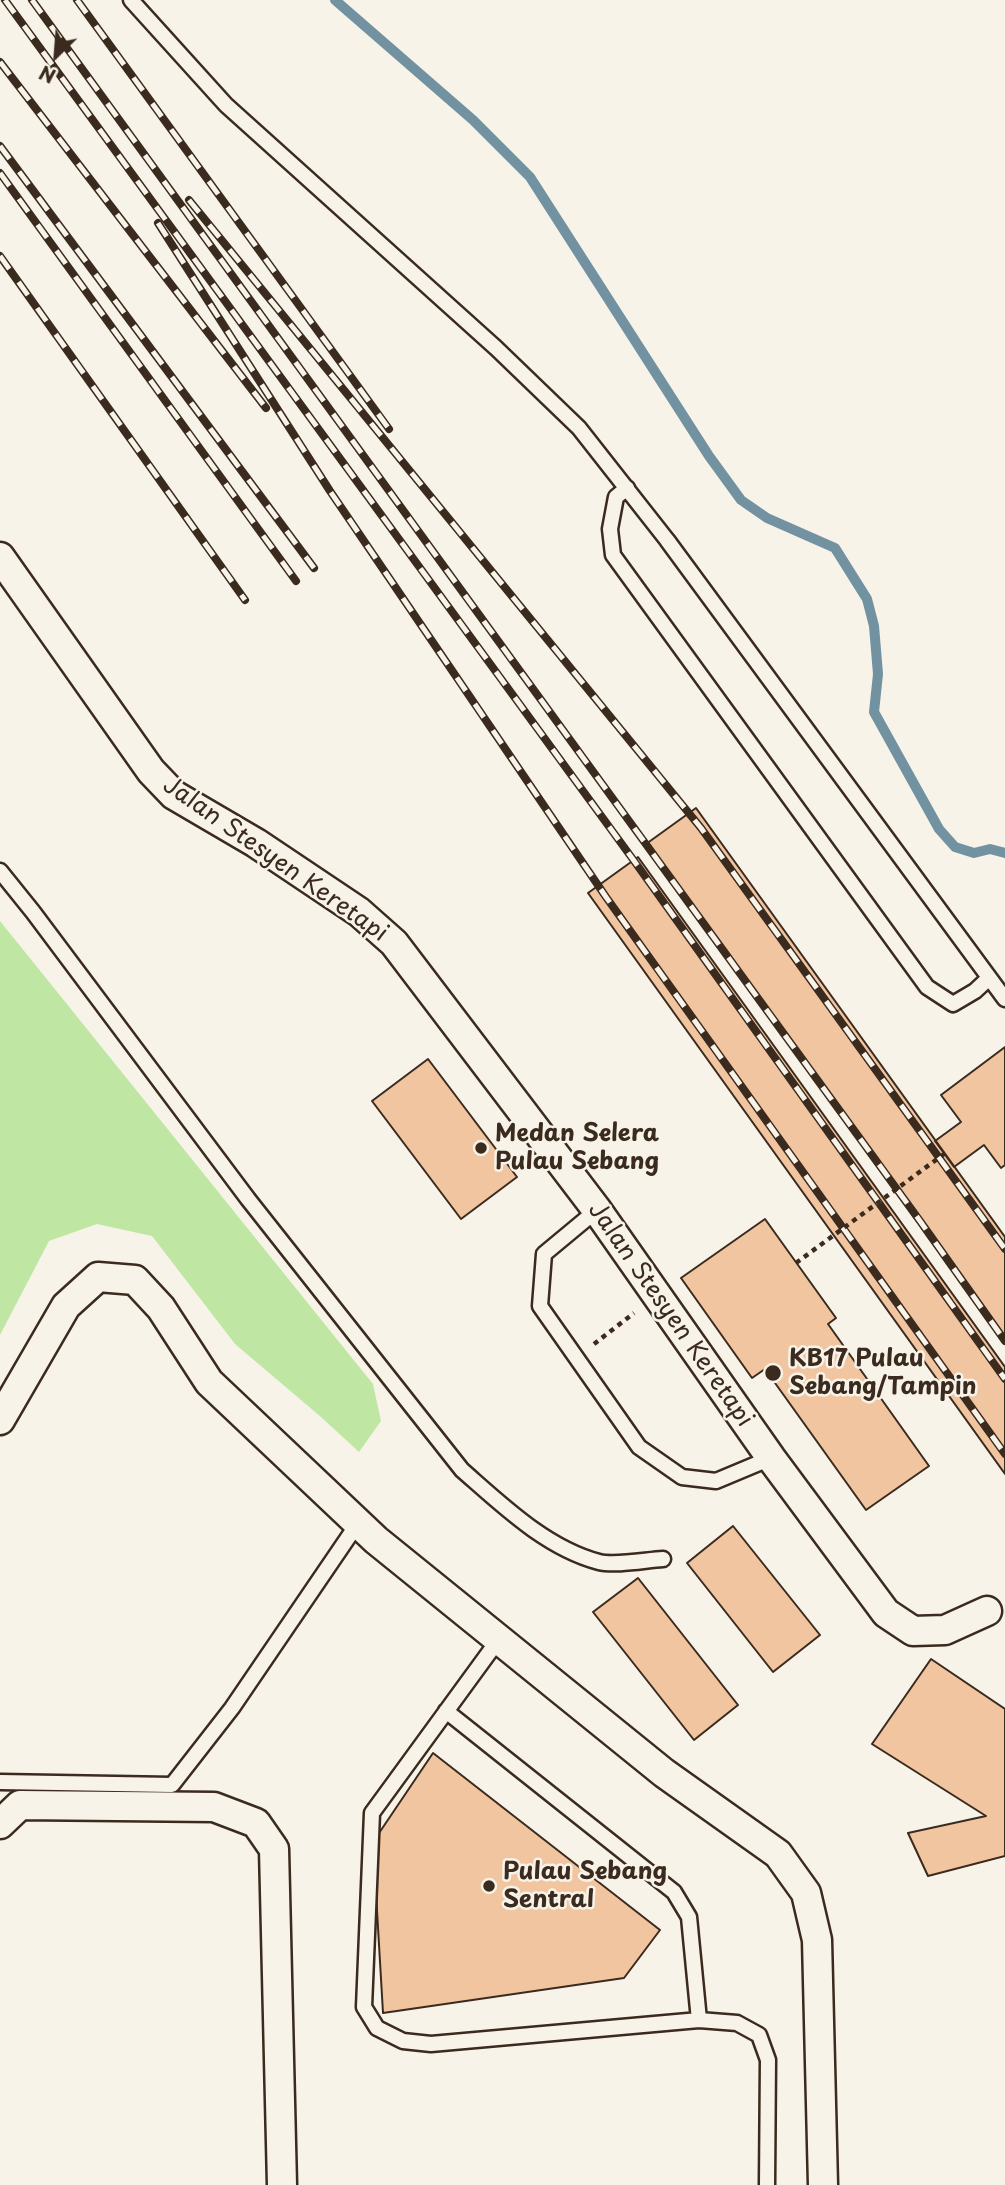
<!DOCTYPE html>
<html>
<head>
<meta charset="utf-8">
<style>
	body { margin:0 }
	#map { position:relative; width:1005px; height:2185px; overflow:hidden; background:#f7f3e8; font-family:"Playpen Sans",sans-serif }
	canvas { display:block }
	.north { position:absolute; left:21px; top:21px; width:70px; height:70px; -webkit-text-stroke:5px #f7f3e8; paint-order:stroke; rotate:205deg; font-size:19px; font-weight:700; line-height:28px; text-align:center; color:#3b2a1e }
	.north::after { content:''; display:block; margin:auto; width:24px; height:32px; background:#3b2a1e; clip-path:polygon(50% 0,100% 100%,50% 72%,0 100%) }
</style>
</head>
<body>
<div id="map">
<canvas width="1005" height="2185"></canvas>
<div class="north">N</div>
</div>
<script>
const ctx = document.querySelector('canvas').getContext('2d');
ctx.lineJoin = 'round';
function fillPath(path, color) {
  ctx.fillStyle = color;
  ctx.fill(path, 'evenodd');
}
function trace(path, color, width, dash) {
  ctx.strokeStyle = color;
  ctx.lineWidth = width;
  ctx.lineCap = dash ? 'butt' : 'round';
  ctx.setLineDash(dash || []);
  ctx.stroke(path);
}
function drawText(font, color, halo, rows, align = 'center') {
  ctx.font = font + ' "Playpen Sans",sans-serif';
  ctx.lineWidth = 5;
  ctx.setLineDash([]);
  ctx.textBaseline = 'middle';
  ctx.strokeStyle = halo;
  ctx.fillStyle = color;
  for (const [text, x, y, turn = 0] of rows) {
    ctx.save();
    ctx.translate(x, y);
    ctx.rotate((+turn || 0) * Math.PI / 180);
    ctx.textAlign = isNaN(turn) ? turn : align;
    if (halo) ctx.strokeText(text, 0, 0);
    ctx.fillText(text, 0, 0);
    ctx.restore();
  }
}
fillPath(new Path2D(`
	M0 921 373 1384 381 1421 359 1452 321 1417 235 1344 152 1236 97 1224 49 1241 0 1335Z`), '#bfe7a3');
trace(new Path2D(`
	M335 0 473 120 530 177 709 456 741 500 767 518 835 548 867 599 874 626 878 674 874 712 939 829 955 847 974 853 990 849 1005 853`), '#7292a1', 10);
const building = new Path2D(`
	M696 808 1005 1237V1344L646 844Z
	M638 857 1005 1367V1474L588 893Z
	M1005 1047V1165L1001 1168 984 1145 954 1167 935 1141 961 1122 941 1095Z
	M428 1059 517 1177 461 1219 372 1101Z
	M765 1219 836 1318 828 1324 929 1466 866 1510 765 1369 752 1378 681 1278Z
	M733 1526 820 1635 773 1672 687 1563Z
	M638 1578 738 1705 694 1740 593 1612Z
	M931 1659 1005 1709V1856L928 1876 908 1833 986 1816 872 1744Z
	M433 1753 660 1930 624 1978 383 2013 373 1842Z`);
fillPath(building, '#f2c5a1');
trace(building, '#3b2a1e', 2);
const lane = new Path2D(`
	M131 0 226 105 496 348 579 428 667 540 1005 999
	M627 488 616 497 610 529 613 555 927 987 953 1004 975 991 989 978
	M0 871 33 912 248 1199 462 1470C502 1505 546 1548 599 1562 615 1566 646 1560 663 1559
	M597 1210 544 1254 540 1306 639 1447 682 1477 716 1481 771 1458
	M499 1639 372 1813 364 2007 377 2028 403 2041 431 2044 699 2020 737 2023 759 2035 768 2060 767 2185
	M446 1711 674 1892 689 1917 699 2020
	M0 1782 172 1785 232 1708 358 1523`);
const street = new Path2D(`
	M0 557 151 771 174 795 256 843 359 912 394 943 597 1210 771 1458 886 1613 913 1631 945 1630 987 1611
	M0 1420 66 1306 98 1277 135 1280 161 1308 209 1382 376 1540 664 1773 778 1854 806 1893 817 1940 823 2185
	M0 1824 20 1805 214 1807 256 1823 274 1849 282 2185`);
trace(lane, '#3b2a1e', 19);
trace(street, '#3b2a1e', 33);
trace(new Path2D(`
	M594 1344 634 1313`), '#3b2a1e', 4.5, [5, 5]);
trace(lane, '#f7f3e8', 14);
trace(street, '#f7f3e8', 28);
const rail = new Path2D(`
	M5 0 632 858 1005 1379
	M32 0 920 1221 1005 1341
	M77 0 389 429
	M0 62 266 408
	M0 146 314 568
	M0 173 296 581
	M189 200 701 828 1005 1249
	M158 223 330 491 606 897 1005 1454
	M0 256 245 600`);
trace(rail, '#3b2a1e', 8);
trace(rail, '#f7f3e8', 5, [16]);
trace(new Path2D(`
	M796 1263 944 1154`), '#3b2a1e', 4.5, [5, 5]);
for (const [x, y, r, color] of [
	[481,1148,7,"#3b2a1e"],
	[773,1373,9,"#3b2a1e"],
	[489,1886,7,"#3b2a1e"]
]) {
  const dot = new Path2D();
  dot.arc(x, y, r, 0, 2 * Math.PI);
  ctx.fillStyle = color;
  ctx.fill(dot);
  trace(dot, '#f7f3e8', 2.5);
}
drawText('24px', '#3b2a1e', '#f7f3e8', [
	["Jalan Stesyen Keretapi",275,860,35],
	["Jalan Stesyen Keretapi",670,1315,55]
]);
drawText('bold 24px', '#3b2a1e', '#f7f3e8', [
	["Medan Selera",495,1134],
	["Pulau Sebang",495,1162],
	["KB17 Pulau",789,1359],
	["Sebang/Tampin",789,1387],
	["Pulau Sebang",503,1872],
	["Sentral",503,1900]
], 'left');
</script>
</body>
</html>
